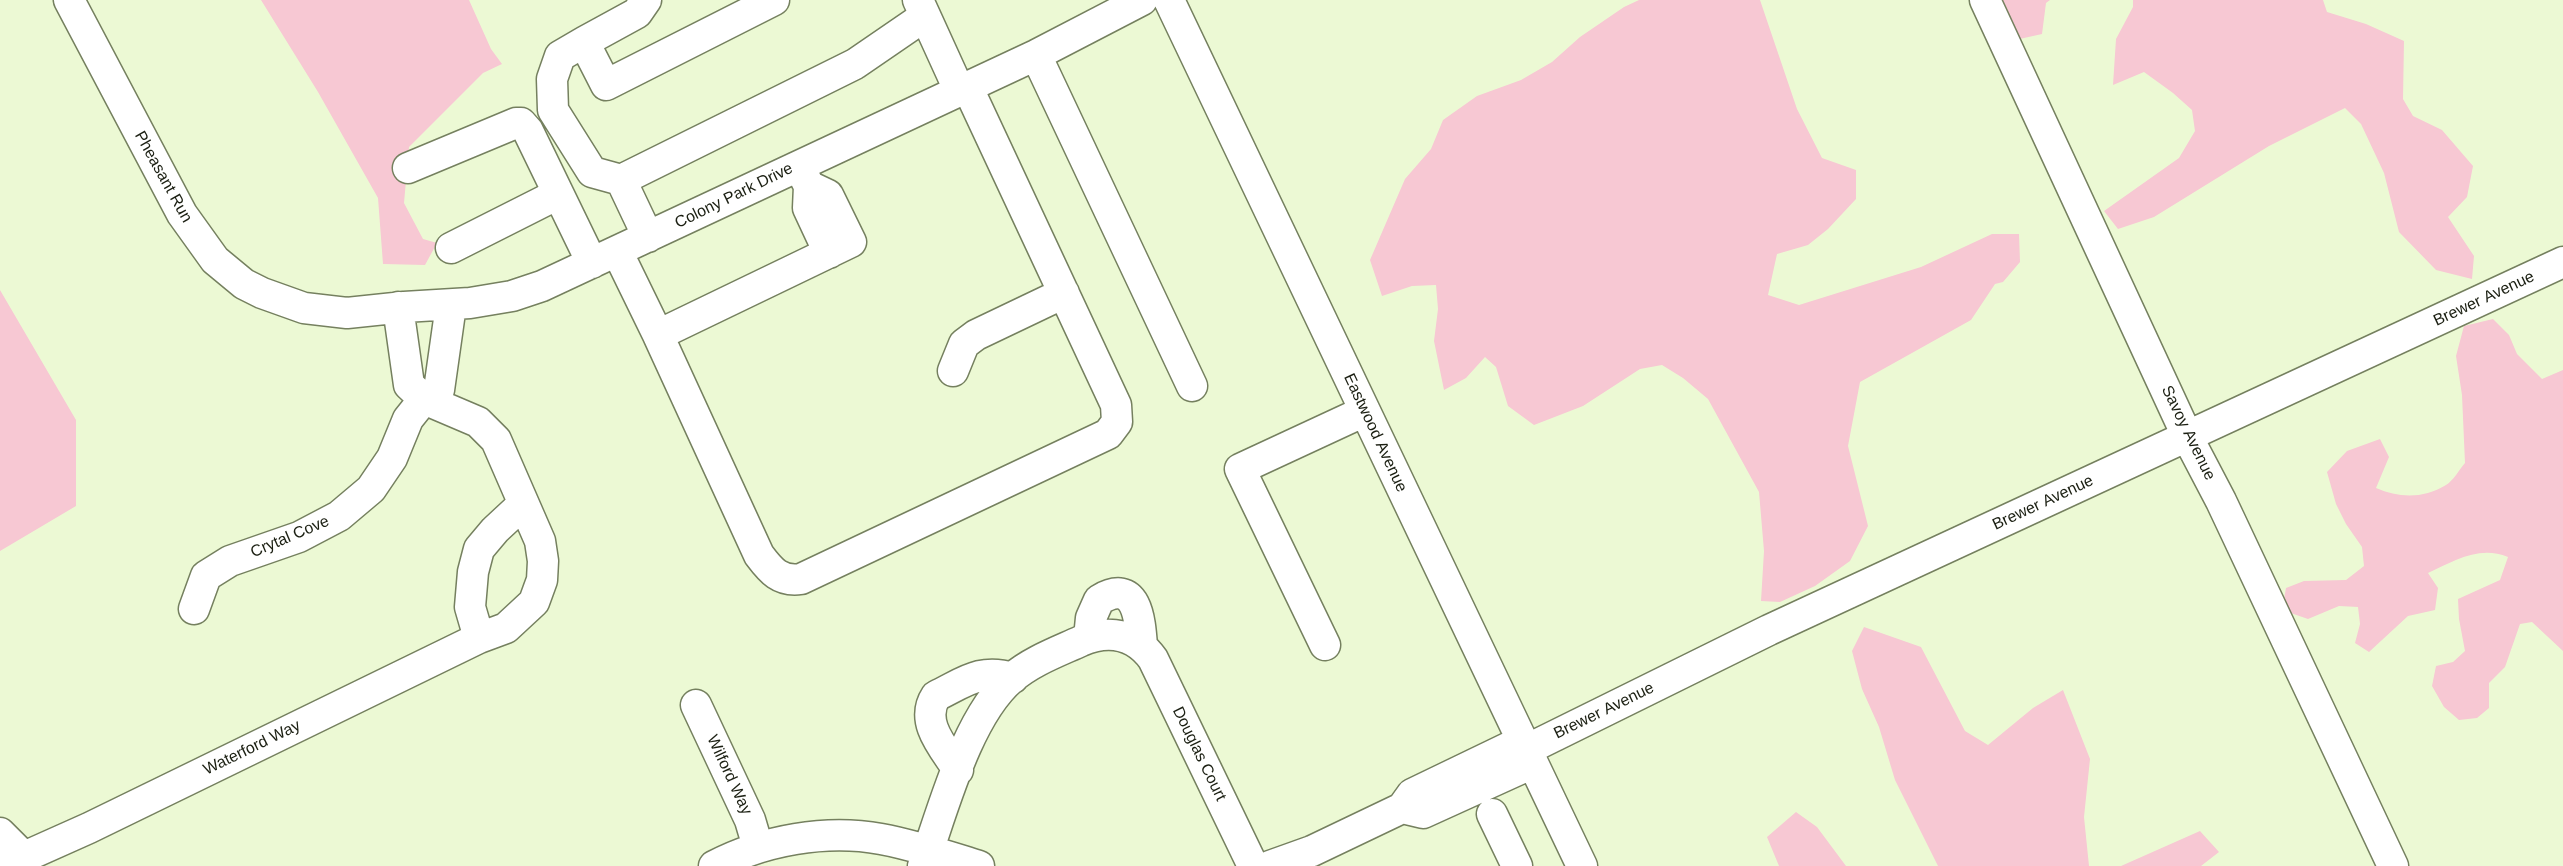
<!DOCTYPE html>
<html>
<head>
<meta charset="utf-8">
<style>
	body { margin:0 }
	canvas { display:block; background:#ecf9d4 }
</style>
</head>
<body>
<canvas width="2563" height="866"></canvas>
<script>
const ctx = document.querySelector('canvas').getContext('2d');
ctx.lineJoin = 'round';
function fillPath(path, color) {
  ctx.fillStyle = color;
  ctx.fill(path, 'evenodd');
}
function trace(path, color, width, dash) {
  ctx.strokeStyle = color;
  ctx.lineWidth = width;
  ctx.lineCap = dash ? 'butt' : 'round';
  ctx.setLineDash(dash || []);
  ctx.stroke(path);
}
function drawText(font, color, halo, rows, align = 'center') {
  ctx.font = font + ' Arial,sans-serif';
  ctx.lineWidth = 6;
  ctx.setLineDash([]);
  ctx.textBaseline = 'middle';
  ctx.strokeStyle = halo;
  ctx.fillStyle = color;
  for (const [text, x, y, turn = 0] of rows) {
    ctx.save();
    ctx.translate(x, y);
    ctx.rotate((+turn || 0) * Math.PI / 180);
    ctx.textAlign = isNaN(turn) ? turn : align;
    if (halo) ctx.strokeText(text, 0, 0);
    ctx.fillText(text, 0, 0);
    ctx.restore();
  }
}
fillPath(new Path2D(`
	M261 0H469L491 49 502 64 483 73 409 147 404 203 423 239 437 243 425 265 383 264 378 198 318 92Z
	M1639 0H1760L1797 109 1822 158 1856 170V199L1828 229 1808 245 1777 254 1768 295 1799 305 1921 267 1992 234H2019L2020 262 2003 282 1995 284 1971 320 1860 382 1848 446 1868 526 1850 561 1815 586 1780 602 1761 601 1764 551 1759 492 1708 399 1683 378 1662 365 1640 369 1583 406 1534 425 1508 406 1496 367 1485 357 1466 378 1444 390 1434 341 1438 309 1436 285 1412 286 1382 296 1370 260 1405 179 1431 149 1443 120 1477 96 1521 80 1552 62 1580 37 1624 7Z
	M1995 0H2050L2046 3 2042 34 2015 40Z
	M2133 0H2323L2327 12 2366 24 2404 41 2403 99 2413 116 2442 130 2473 166 2467 197 2448 217 2474 256 2472 279 2436 270 2399 232 2384 173 2361 124 2345 108 2269 146 2154 217 2118 229 2104 211 2179 158 2195 131 2192 110 2173 93 2144 72 2113 85 2116 39 2133 7Z
	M0 290 76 420V506L0 551Z
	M2493 319 2509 335 2517 354 2542 379 2563 370V651L2532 622 2520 624 2505 667 2489 683V708L2477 718 2459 720 2444 707 2432 686 2436 666 2453 662 2465 651 2459 619 2458 599 2500 580 2508 557C2479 545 2454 561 2428 573L2438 588 2435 610 2408 616 2369 652 2355 643 2360 624 2358 607 2339 606 2308 619 2282 610 2286 588 2304 581 2346 580 2364 566 2362 547 2346 524 2336 504 2327 472 2347 451 2380 439 2389 457 2376 488C2399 498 2423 499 2446 485 2453 481 2459 470 2465 463L2462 395 2456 356 2464 326Z
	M1864 627 1921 647 1965 731 1988 745 2033 708 2063 690 2090 759 2084 817 2089 866H1938L1895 780 1879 727 1862 689 1852 651Z
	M1796 812 1817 827 1846 866H1779L1767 837Z
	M2200 831 2219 852 2201 866H2121Z`), '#f7c8d3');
const minor = new Path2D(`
	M69 0 182 214 215 260 244 284 262 293 304 308 347 313 404 307 470 303 512 296 542 286 1036 55 1142 0
	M646 0 637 13 584 42 606 85 774 0
	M918 0 959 90
	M1169 0 1582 866
	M1985 0 2188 438 2221 501 2393 866
	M584 42 560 56 552 79 553 110 592 172 621 180 855 64 925 16
	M1036 55 1192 386
	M408 168 516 123H521L528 131 592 263
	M801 170 809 186 808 208 829 253
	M621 180 648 237
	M809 186 828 195 851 242 658 335 759 555C771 571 780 582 801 579L1108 434 1117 422 1116 405 967 86
	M451 248 558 194
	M617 251 658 335
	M953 371 964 344 976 335 1064 293
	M194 609 206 576 230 561 299 537 339 516 371 489 392 458 408 419 424 399 439 390 451 305
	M479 638 470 607 473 572 479 549 495 530 523 504
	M1089 638 1091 618 1099 600C1137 577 1140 619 1142 646
	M1325 645 1240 469 1365 411
	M696 705 750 820 758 847
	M1526 750 1769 630 2563 262
	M958 770C944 748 919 722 936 696 965 682 980 668 1013 678
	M1402 808 1412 794 1522 741
	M1492 814 1517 866
	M0 833 24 857
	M4 866 89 828 479 638 506 628 534 602 542 580 543 561 540 541 496 440 478 422 424 399 409 385 398 307
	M714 866C764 840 826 829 881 839 914 845 947 856 979 866
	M923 866C943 810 967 716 1012 678 1032 661 1057 652 1081 641 1109 629 1135 634 1153 659L1253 866
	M1270 866 1312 851 1402 808 1423 813 1533 763`);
trace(minor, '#75805f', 33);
trace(minor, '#fff', 30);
drawText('16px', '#1b1f12', '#fff', [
	["Pheasant Run",163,177,61],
	["Colony Park Drive",734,196,-26],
	["Brewer Avenue",2484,299,-25],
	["Eastwood Avenue",1375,433,65],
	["Savoy Avenue",2188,433,64],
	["Brewer Avenue",2043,503,-25],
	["Crytal Cove",290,537,-23],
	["Brewer Avenue",1604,711,-26],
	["Waterford Way",252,748,-26],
	["Douglas Court",1199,754,64],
	["Wilford Way",729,775,65]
]);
</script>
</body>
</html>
